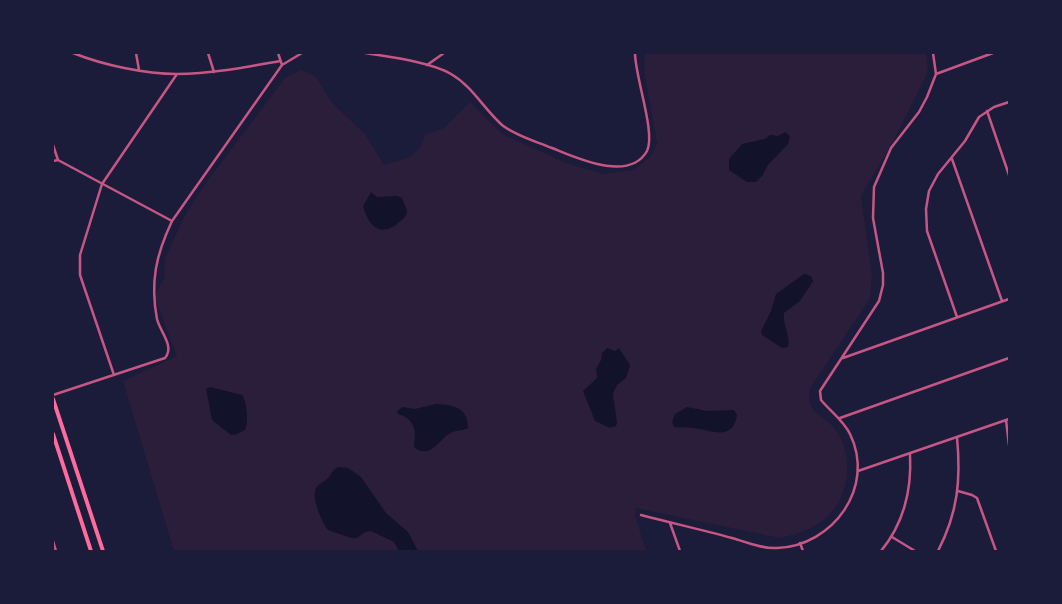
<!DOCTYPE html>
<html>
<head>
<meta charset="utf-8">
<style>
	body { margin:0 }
	#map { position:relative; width:1062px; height:604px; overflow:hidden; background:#1b1b3a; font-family:"PT Sans",sans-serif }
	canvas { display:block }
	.frame { position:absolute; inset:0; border:54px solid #1b1b3a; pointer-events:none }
</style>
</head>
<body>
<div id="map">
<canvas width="1062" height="604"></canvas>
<div class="frame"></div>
</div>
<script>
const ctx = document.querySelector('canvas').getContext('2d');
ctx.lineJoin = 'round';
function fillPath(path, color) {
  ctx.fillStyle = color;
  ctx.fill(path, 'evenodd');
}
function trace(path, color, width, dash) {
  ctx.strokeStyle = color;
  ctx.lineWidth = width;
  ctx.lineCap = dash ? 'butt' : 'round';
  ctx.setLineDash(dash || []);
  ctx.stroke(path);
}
fillPath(new Path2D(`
	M645 53H926L928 72 894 140 861 196 872 275 870 298 810 388C805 416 825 413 837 432 855 458 849 502 822 521 810 530 794 535 780 538L636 508 635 515 646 551H174L123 381 177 356 154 296 164 279 165 259 184 217 206 183 285 78 301 70 316 77 332 103 365 134 384 165C406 158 417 160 425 135L444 128 470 102 502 134 569 164 604 174 634 170 651 156 657 143 644 70Z`), '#2a1e3b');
fillPath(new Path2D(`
	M785 132 790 136 788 144 768 165 762 176 756 182H747L729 170V159L742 144 765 139 770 135 778 136Z
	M371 192 377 197 397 196 402 198 407 211C406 219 401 220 396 225 378 237 368 224 363 206Z
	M804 274 811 276 813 281 800 301 784 313C782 325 791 335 788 347L782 348 762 335 761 331 771 311 776 294Z
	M607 348 615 351 619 348 630 365 626 378 617 385 613 394 617 423 616 426 610 428 595 421 583 391 597 378 596 369 601 360 602 353Z
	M210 387 242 395C247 401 249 423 245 430L237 434 231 435 212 420 206 389Z
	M436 404C453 405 468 407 468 428 463 431 457 430 452 432 439 439 431 459 415 448 413 443 415 440 415 435 415 423 408 417 398 414L397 411 403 407 415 409Z
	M687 407 707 411 734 410 737 415C733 442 711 430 693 428 687 427 680 428 674 427L672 422 675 414Z
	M339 467 348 468 361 477 386 513 408 532 418 551H399L394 542 371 531 365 532 357 538H351L328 530C322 522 311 498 316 488 319 483 325 482 328 478 332 473 333 469 339 467Z`), '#12122b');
trace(new Path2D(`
	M73 53C103 65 145 74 177 74 212 74 247 67 280 61
	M136 53 139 70
	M208 53 214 72
	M278 53 282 65
	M365 53C389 57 431 62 451 74 472 86 484 109 502 125 516 136 535 141 552 148 575 157 629 183 647 151 656 133 635 77 635 53
	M427 65 444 53
	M936 74 993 53
	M987 111 1009 175
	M53 145 58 160
	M952 159 1002 301
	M53 161 58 160 172 221
	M957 317 927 231 926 209 929 191 938 174 965 141 979 117 994 107 1009 102
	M843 358 1009 299
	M114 375 80 275V255L102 184 177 74
	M53 395 165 358C175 346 160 332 157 319 150 282 156 255 172 221L282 65 302 53
	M840 418 1009 358
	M1006 420 1009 445
	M858 471 1009 419
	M958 491 972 495 977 498 996 551
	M641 515C672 523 702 530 732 538 746 542 762 549 777 548 833 546 876 487 850 434 843 420 831 412 821 400L820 391 879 301 883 285V273L873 218 874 187 891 148 919 112 927 97 936 74 933 53
	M670 523 680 551
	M892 537 915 551
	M53 541 56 551
	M800 543 803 551
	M881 551C904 523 912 491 910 454
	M938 551C958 512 961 480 957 437`), '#c65784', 2.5);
trace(new Path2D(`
	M53 399 103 551
	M53 434 91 551`), '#ff6b9d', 4);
</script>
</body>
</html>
